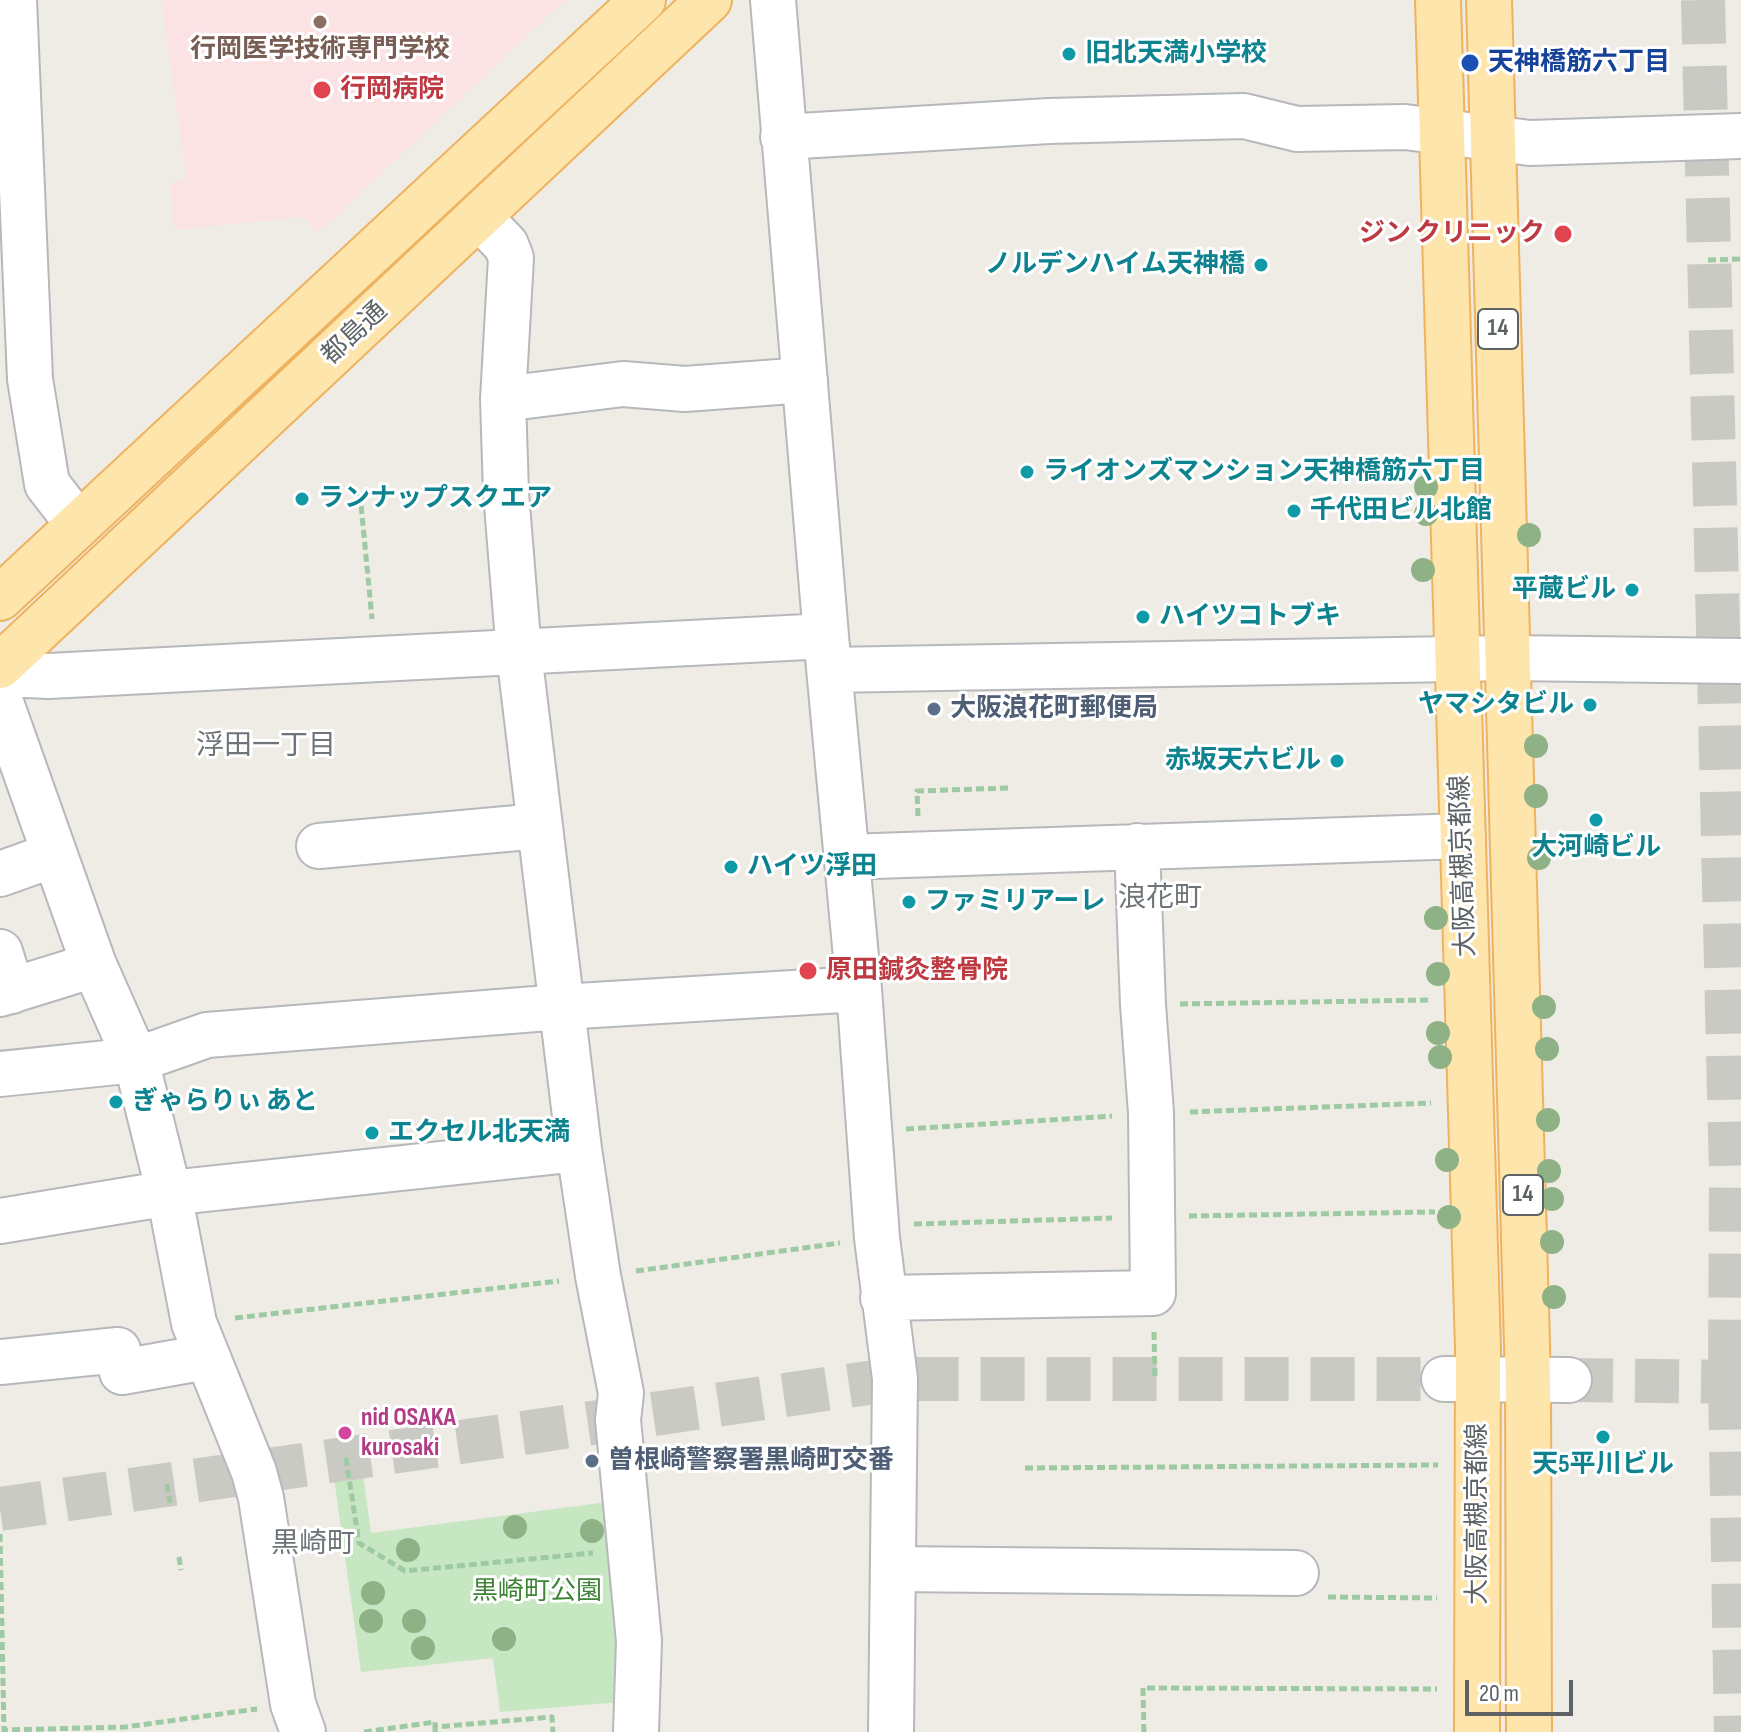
<!DOCTYPE html>
<html>
<head>
<meta charset="utf-8">
<style>
	body { margin:0 }
	#map { position:relative; width:1741px; height:1732px; overflow:hidden; background:#efece5; font-family:"Sofia Sans Condensed",sans-serif }
	canvas { display:block }
	.scale { position:absolute; left:1465px; top:1680px; width:108px; height:36px; box-sizing:border-box; border:4px solid #5d6265; border-top:0; padding-left:10px; font-size:24px; line-height:28px; white-space:nowrap; color:#5d6265; -webkit-text-stroke:6px #fff; paint-order:stroke }
</style>
</head>
<body>
<div id="map">
<canvas width="1741" height="1732"></canvas>
<div class="scale">20 m</div>
</div>
<script>
const ctx = document.querySelector('canvas').getContext('2d');
ctx.lineJoin = 'round';
function fillPath(path, color) {
  ctx.fillStyle = color;
  ctx.fill(path, 'evenodd');
}
function trace(path, color, width, dash) {
  ctx.strokeStyle = color;
  ctx.lineWidth = width;
  ctx.lineCap = dash ? 'butt' : 'round';
  ctx.setLineDash(dash || []);
  ctx.stroke(path);
}
function drawText(font, color, halo, rows, align = 'center') {
  ctx.font = font + ' "Sofia Sans Condensed","Noto Sans JP",sans-serif';
  ctx.lineWidth = 6;
  ctx.setLineDash([]);
  ctx.textBaseline = 'middle';
  ctx.strokeStyle = halo;
  ctx.fillStyle = color;
  for (const [text, x, y, turn = 0] of rows) {
    ctx.save();
    ctx.translate(x, y);
    ctx.rotate((+turn || 0) * Math.PI / 180);
    ctx.textAlign = isNaN(turn) ? turn : align;
    if (halo) ctx.strokeText(text, 0, 0);
    ctx.fillText(text, 0, 0);
    ctx.restore();
  }
}
fillPath(new Path2D(`
	M161 0H565L317 234 304 217 175 230 170 183 187 180Z`), '#fbe2e4');
fillPath(new Path2D(`
	M363 1474 371 1533 608 1502 621 1625V1702L500 1712 493 1658 361 1672 334 1478Z`), '#c7e6c2');
trace(new Path2D(`
	M1703 0 1731 1177 1730 1382 1736 1732
	M1569 1380 1741 1382
	M0 1509 895 1379H1444`), '#cacac5', 44, [44, 22]);
const minor = new Path2D(`
	M14 0 30 379 47 484 78 524
	M773 0 826 636 859 989 877 1238 895 1379 891 1732
	M783 137 1049 121 1244 116 1297 129 1405 127 1530 143 1741 136
	M479 217 506 245 511 258 503 399 506 493 519 653 579 1149 598 1276 621 1393 618 1420 639 1641 636 1732
	M503 399 623 384 685 389 805 380
	M830 670 1508 658 1741 661
	M0 674 49 676 826 636
	M0 700 94 965 136 1060 169 1193 194 1323 254 1472 261 1498 293 1704 303 1732
	M319 846 539 826
	M846 857 1463 836
	M0 874 53 855
	M0 952 12 991
	M0 994 94 965
	M0 1074 136 1060 207 1035 561 1007 859 989
	M0 1221 169 1193 579 1149
	M883 1298 1153 1293 1151 1113 1143 1005 1137 846
	M0 1362 118 1350 122 1372 206 1357
	M1444 1379 1569 1380
	M893 1569 1296 1573`);
const major = new Path2D(`
	M1438 0 1478 1348 1477 1732
	M1489 0 1528 1380 1529 1732
	M0 598 643 0
	M0 666 709 0`);
trace(minor, '#b6b8bc', 48);
trace(major, '#efb25f', 48);
trace(new Path2D(`
	M1708 260 1741 259
	M360 494 372 619
	M918 816 917 791 1010 788
	M1180 1004 1430 1000
	M1190 1112 1431 1103
	M906 1129 1112 1116
	M1189 1216 1435 1212
	M914 1224 1112 1218
	M636 1271 840 1243
	M235 1318 559 1281
	M1154 1332 1155 1379
	M346 1458 359 1543 405 1571 593 1553
	M1025 1468 1438 1465
	M167 1484 170 1503
	M0 1534 4 1730 125 1727 257 1709
	M179 1557 181 1570
	M1328 1597 1437 1598
	M364 1732 435 1722V1727
	M435 1732V1727L552 1717 553 1732
	M1144 1732 1143 1688 1437 1689`), '#9dcaa3', 5, [8, 4]);
trace(minor, '#fff', 44);
trace(major, '#fde5ac', 44);
ctx.fillStyle = '#8eb285';
for (const [x, y] of [
	[1426,487],
	[1426,514],
	[1529,535],
	[1423,570],
	[1536,746],
	[1536,796],
	[1539,858],
	[1436,918],
	[1438,974],
	[1544,1007],
	[1438,1033],
	[1547,1049],
	[1440,1057],
	[1548,1120],
	[1447,1160],
	[1549,1171],
	[1552,1199],
	[1449,1217],
	[1552,1242],
	[1554,1297],
	[515,1527],
	[592,1531],
	[408,1550],
	[373,1593],
	[371,1621],
	[414,1621],
	[504,1639],
	[423,1648]
]) {
  ctx.beginPath();
  ctx.arc(x, y, 12, 0, 2 * Math.PI);
  ctx.fill();
}
for (const [x, y, r, color] of [
	[320,22,8,"#8d6e63"],
	[1069,54,8,"#0f9aa8"],
	[1470,63,10,"#1a4fb4"],
	[322,90,10,"#e0444e"],
	[1563,234,10,"#e0444e"],
	[1261,265,8,"#0f9aa8"],
	[1027,472,8,"#0f9aa8"],
	[302,499,8,"#0f9aa8"],
	[1294,511,8,"#0f9aa8"],
	[1632,590,8,"#0f9aa8"],
	[1143,617,8,"#0f9aa8"],
	[1590,705,8,"#0f9aa8"],
	[934,709,8,"#5c6f8a"],
	[1337,761,8,"#0f9aa8"],
	[1596,820,8,"#0f9aa8"],
	[731,867,8,"#0f9aa8"],
	[909,902,8,"#0f9aa8"],
	[808,971,10,"#e0444e"],
	[116,1102,8,"#0f9aa8"],
	[372,1133,8,"#0f9aa8"],
	[345,1433,8,"#d1479c"],
	[1603,1437,8,"#0f9aa8"],
	[592,1461,8,"#5c6f8a"]
]) {
  const dot = new Path2D();
  dot.arc(x, y, r, 0, 2 * Math.PI);
  ctx.fillStyle = color;
  ctx.fill(dot);
  trace(dot, '#fff', 3);
}
for (const [x, y, w] of [
	[1498,329,40],
	[1523,1195,40]
]) {
  const box = new Path2D();
  box.roundRect(x - w / 2, y - 20, w, 40, 6);
  ctx.fillStyle = '#fff';
  ctx.fill(box);
  trace(box, '#5d6265', 2);
}
drawText('bold 24px', '#5d6265', null, [
	["14",1498,329],
	["14",1523,1195]
]);
drawText('bold 26px', '#785e54', '#fff', [
	["行岡医学技術専門学校",320,50]
]);
drawText('bold 26px', '#0d838f', '#fff', [
	["旧北天満小学校",1085,54],
	["ノルデンハイム天神橋",1245,265,"right"],
	["ライオンズマンション天神橋筋六丁目",1043,472],
	["ランナップスクエア",318,499],
	["千代田ビル北館",1310,511],
	["平蔵ビル",1616,590,"right"],
	["ハイツコトブキ",1159,617],
	["ヤマシタビル",1574,705,"right"],
	["赤坂天六ビル",1321,761,"right"],
	["大河崎ビル",1596,848,"center"],
	["ハイツ浮田",747,867],
	["ファミリアーレ",925,902],
	["ぎゃらりぃ あと",132,1102],
	["エクセル北天満",388,1133],
	["天5平川ビル",1603,1465,"center"]
], 'left');
drawText('bold 26px', '#164399', '#fff', [
	["天神橋筋六丁目",1488,63]
], 'left');
drawText('bold 26px', '#be3a42', '#fff', [
	["行岡病院",340,90],
	["ジン クリニック",1545,234,"right"],
	["原田鍼灸整骨院",826,971]
], 'left');
drawText('26px', '#5d6265', '#fff', [
	["都島通",355,334,-43],
	["大阪高槻京都線",1464,866,-92],
	["大阪高槻京都線",1478,1514,-90]
]);
drawText('bold 26px', '#4e5e75', '#fff', [
	["大阪浪花町郵便局",950,709],
	["曽根崎警察署黒崎町交番",608,1461]
], 'left');
drawText('bold 26px', '#b23c85', '#fff', [
	["nid OSAKA",361,1418],
	["kurosaki",361,1448]
], 'left');
drawText('26px', '#3e8336', '#fff', [
	["黒崎町公園",537,1592]
]);
drawText('28px', '#6e7477', '#fff', [
	["浮田一丁目",266,747],
	["浪花町",1160,899],
	["黒崎町",313,1545]
]);
</script>
</body>
</html>
